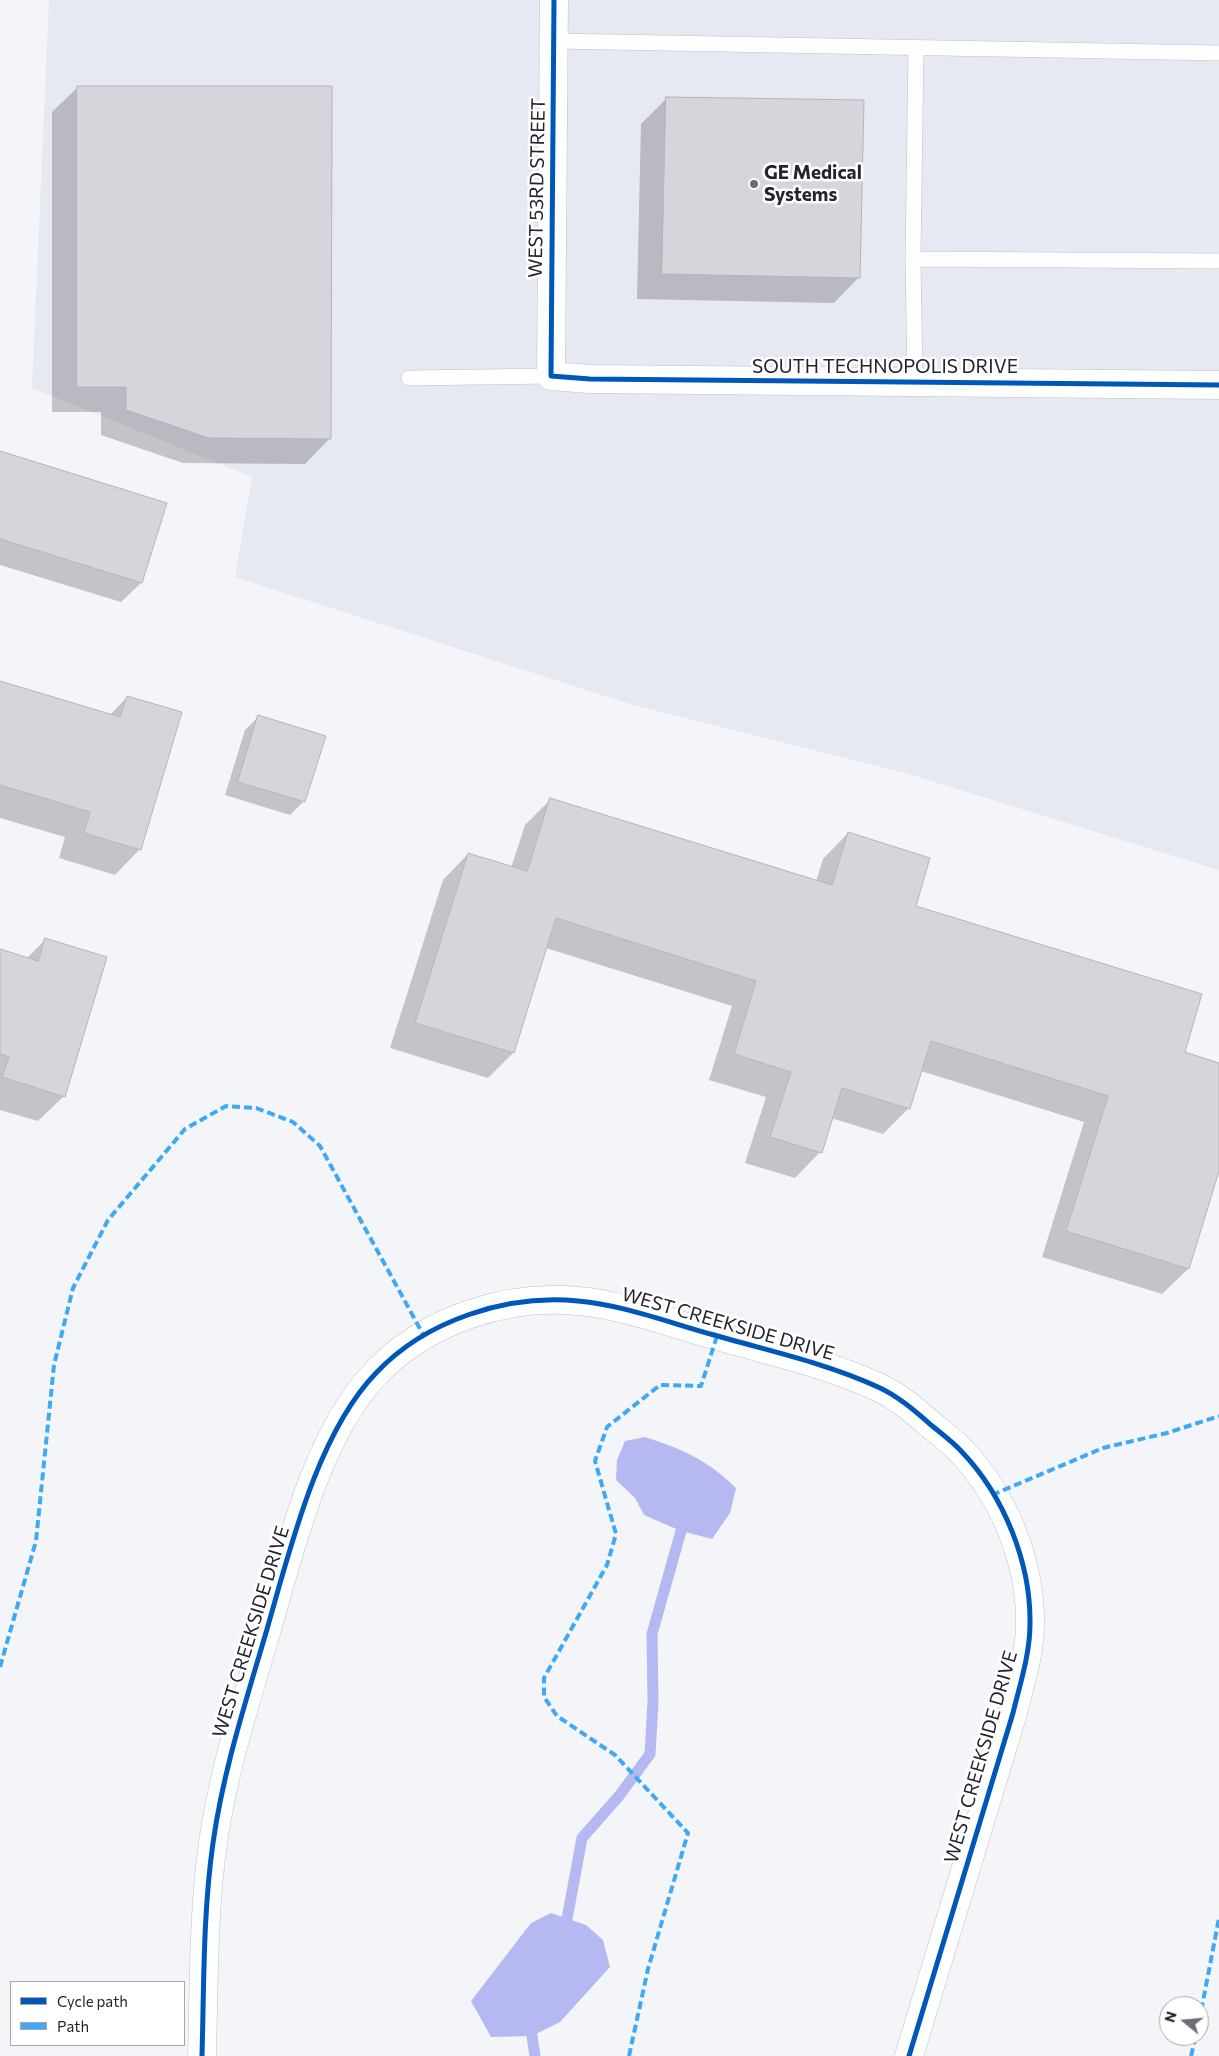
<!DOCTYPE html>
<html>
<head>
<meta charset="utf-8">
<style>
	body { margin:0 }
	#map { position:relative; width:1219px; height:2056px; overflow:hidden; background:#f4f5f9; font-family:Commissioner,sans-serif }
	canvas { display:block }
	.legend { position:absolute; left:10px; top:1981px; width:175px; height:65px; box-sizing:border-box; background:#fff; border:1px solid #a7a7ab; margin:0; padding:6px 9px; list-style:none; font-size:15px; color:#23242e }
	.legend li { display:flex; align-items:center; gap:10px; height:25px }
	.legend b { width:25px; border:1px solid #a7a7ab }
	.north { position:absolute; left:1159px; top:1996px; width:50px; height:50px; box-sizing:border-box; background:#fff; border:1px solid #a7a7ab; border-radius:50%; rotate:287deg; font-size:14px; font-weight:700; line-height:20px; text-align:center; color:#23242e }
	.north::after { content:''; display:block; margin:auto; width:18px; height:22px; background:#6c6d75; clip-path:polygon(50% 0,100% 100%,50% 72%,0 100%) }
</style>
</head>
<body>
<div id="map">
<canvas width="1219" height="2056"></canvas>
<ul class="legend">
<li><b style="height:6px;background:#0057b8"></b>Cycle path</li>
<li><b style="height:6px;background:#3fa9f5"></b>Path</li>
</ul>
<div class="north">N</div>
</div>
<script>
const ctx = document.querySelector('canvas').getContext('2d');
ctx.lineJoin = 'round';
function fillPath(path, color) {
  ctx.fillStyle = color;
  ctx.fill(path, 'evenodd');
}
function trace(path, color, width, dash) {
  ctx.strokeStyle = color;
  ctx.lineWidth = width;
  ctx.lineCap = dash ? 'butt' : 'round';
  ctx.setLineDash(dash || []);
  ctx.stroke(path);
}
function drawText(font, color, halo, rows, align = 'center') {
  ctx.font = font + ' Commissioner,sans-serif';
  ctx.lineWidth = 5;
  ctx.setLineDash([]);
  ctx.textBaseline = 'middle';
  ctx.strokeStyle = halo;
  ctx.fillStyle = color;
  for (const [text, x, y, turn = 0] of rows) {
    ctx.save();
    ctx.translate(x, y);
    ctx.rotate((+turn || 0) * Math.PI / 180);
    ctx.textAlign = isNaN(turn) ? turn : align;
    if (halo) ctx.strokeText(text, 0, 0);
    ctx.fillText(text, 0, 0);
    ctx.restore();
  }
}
fillPath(new Path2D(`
	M49 0H1219V870L902 772 630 704 235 577 252 477 32 388Z`), '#e6e8f2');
fillPath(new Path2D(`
	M645 1437C682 1449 708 1460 736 1488L730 1513 712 1539 681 1531 644 1515 635 1498 616 1480 617 1460 625 1441Z
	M551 1913 586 1925 603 1940 610 1967 560 2022 532 2036 491 2037 471 2001 531 1923Z`), '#b6b9f1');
fillPath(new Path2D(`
	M78 87 330 438 305 464 183 463 101 435V412H52V112Z
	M667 98 859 277 834 303 637 299 641 124Z
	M0 453 141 583 121 602 0 565Z
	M0 683 110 715 127 697 140 849 115 875 59 858 65 837 0 818Z
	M259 716 324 737 303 802 290 815 225 795 245 730Z
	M550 800 816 882 823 859 848 833 914 907 1183 1053 1219 1064V1167L1188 1269 1162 1294 1042 1257 1084 1122 921 1071 909 1108 883 1134 831 1118 820 1152 795 1178 745 1163 766 1097 709 1080 732 1006 546 948 513 1053 488 1078 390 1048 443 880 468 854 511 868 525 825Z
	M45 940 64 1096 38 1121 0 1110V951L26 959Z`), '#0003');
trace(new Path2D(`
	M567 1919 582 1838 619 1796 650 1754 653 1702 652 1634 681 1531
	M532 2036 535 2056`), '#b6b9f1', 11);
const building = new Path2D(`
	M77 86H332L331 439 209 438 126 410V387H77Z
	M666 97 864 100 860 278 662 274Z
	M0 451 167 503 142 583 0 539Z
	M0 681 120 717 127 696 182 712 141 850 84 833 90 812 0 785Z
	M258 715 326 736 305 802 238 782Z
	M550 798 832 885 848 832 930 858 916 906 1202 994 1185 1052 1219 1063V1171L1189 1269 1066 1231 1108 1096 931 1041 910 1109 842 1088 822 1153 770 1137 791 1072 734 1054 756 981 556 918 514 1053 415 1023 468 853 527 871Z
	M45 938 107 957 65 1097 2 1077 9 1057 0 1054V949L38 961Z`);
fillPath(building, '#d5d6dc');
trace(building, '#b4b5bc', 1);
const lane = new Path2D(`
	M554 41 1219 53
	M913 259 916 48
	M409 378 551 376
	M915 381 913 259 1219 261`);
const street = new Path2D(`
	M554 0 551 376 590 379 1219 385
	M202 2056C204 1985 203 1913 213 1843 223 1772 245 1704 265 1636 289 1554 316 1435 376 1373 426 1320 507 1294 578 1301 624 1305 670 1323 714 1335 769 1351 826 1363 878 1387 898 1396 915 1411 931 1425 942 1434 953 1442 962 1452 1004 1496 1031 1563 1030 1624 1030 1654 1020 1684 1013 1713L909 2056`);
trace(lane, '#c0c1c9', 16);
trace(street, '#c0c1c9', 29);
trace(lane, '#fdfefe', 15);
trace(street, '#fdfefe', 28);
trace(new Path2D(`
	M992 1495 1103 1448 1167 1433 1219 1416
	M0 1667 36 1541 54 1365 73 1288 108 1220 185 1129 226 1106 256 1108 293 1122 320 1146 424 1336
	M1199 2022 1219 1918
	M629 2056 648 1969 688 1833 615 1755 557 1716 544 1697V1678L607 1565 616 1534 595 1461 607 1427 660 1385 701 1386 717 1336
	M1191 2056 1196 2036`), '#3fa9f5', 4, [8, 4]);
trace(new Path2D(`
	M554 0 551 376 590 379 1219 385
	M202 2056C204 1985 203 1913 213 1843 223 1772 245 1704 265 1636 289 1554 316 1435 376 1373 426 1320 507 1294 578 1301 624 1305 670 1323 714 1335 769 1351 826 1363 878 1387 898 1396 915 1411 931 1425 942 1434 953 1442 962 1452 1004 1496 1031 1563 1030 1624 1030 1654 1020 1684 1013 1713L909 2056`), '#0057b8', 5);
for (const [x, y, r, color] of [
	[754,184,5,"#6c6d75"]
]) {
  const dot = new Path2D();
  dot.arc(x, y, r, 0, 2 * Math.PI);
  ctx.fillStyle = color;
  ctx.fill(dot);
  trace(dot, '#fff', 2);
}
drawText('bold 19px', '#23242e', '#fff', [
	["GE Medical",764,173],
	["Systems",764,195]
], 'left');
drawText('19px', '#23242e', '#fff', [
	["WEST 53RD STREET",537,188,-89],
	["SOUTH TECHNOPOLIS DRIVE",885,367],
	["WEST CREEKSIDE DRIVE",728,1324,16],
	["WEST CREEKSIDE DRIVE",251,1632,-73],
	["WEST CREEKSIDE DRIVE",981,1757,-74]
]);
</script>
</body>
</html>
